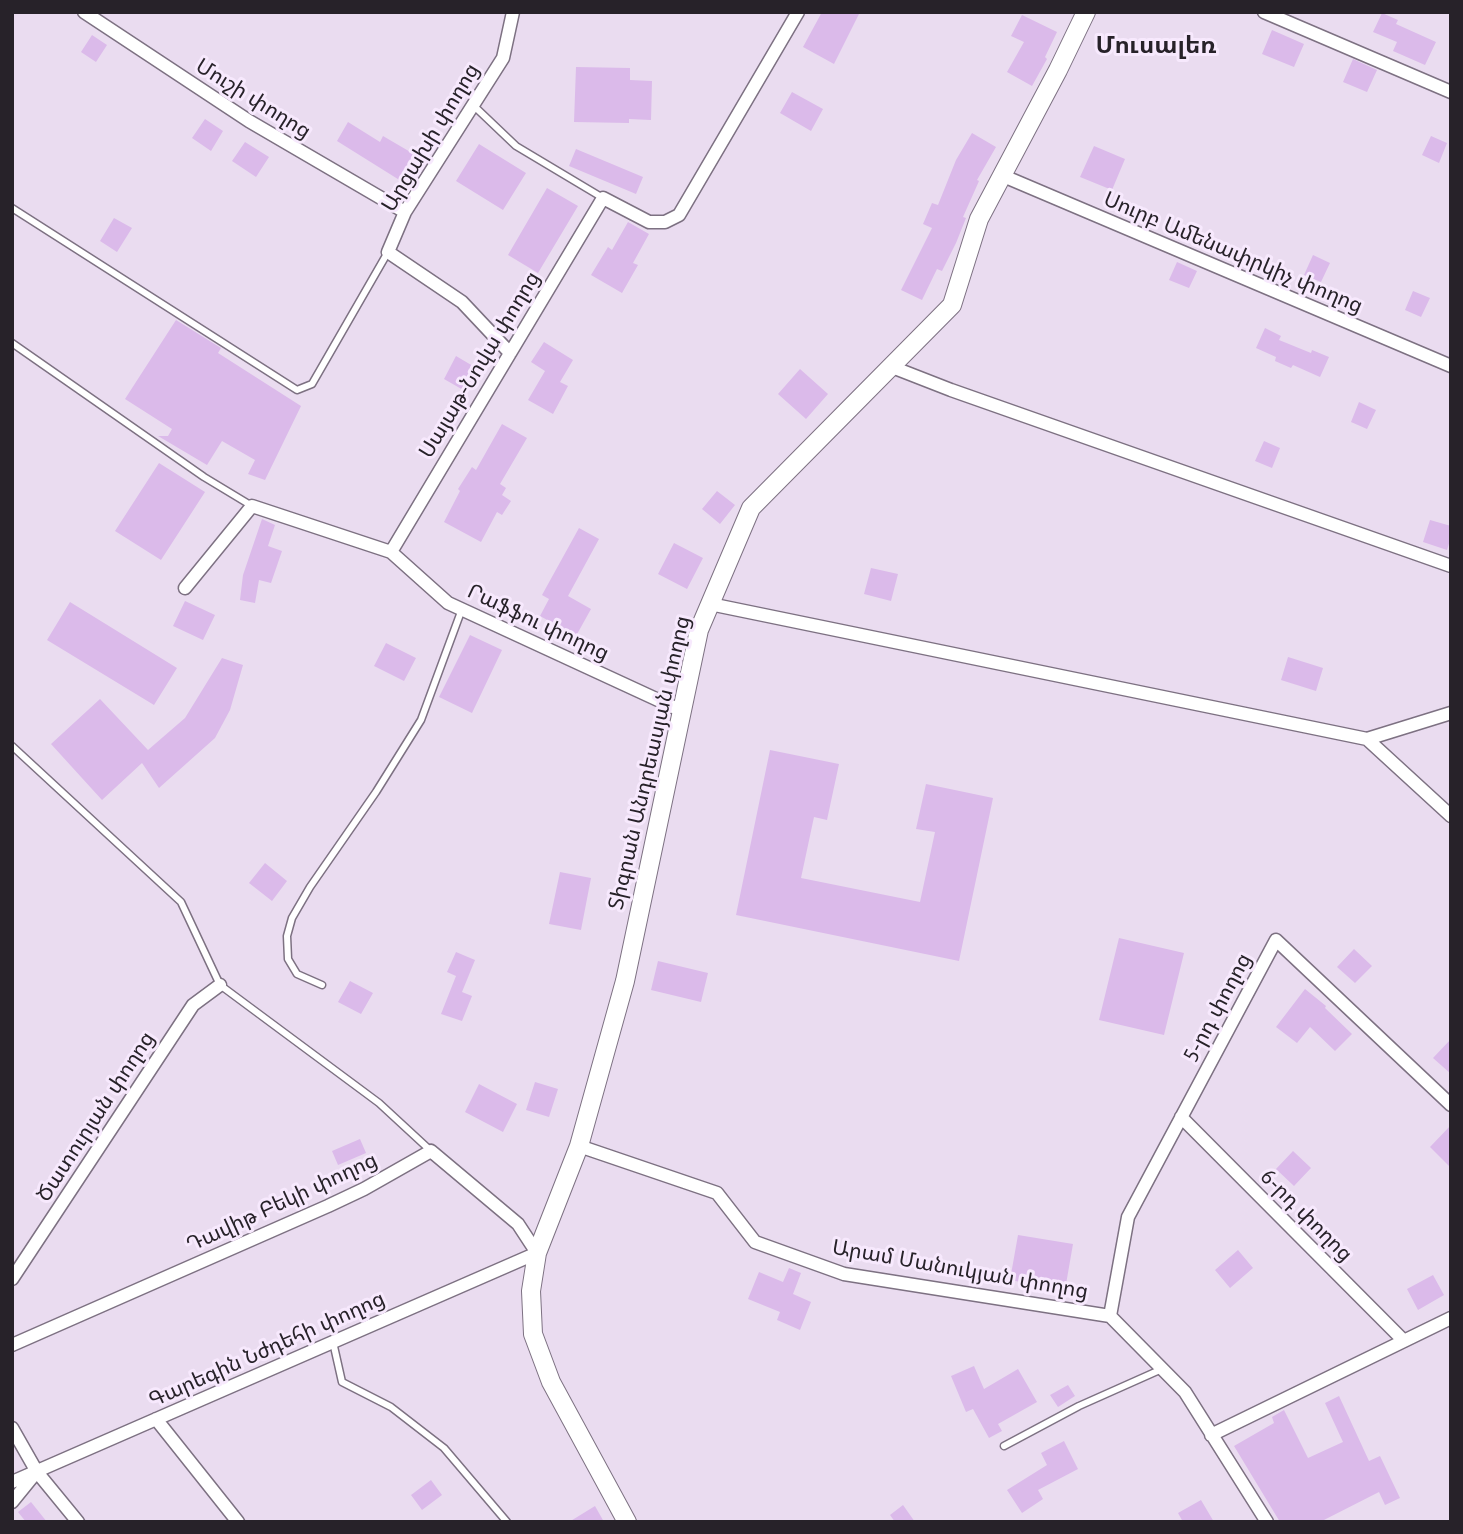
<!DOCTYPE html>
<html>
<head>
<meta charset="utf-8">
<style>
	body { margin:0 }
	#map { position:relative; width:1463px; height:1534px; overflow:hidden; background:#eadcf0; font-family:"PT Sans",sans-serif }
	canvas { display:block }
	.frame { position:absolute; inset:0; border:14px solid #272229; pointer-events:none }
</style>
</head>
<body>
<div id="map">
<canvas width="1463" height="1534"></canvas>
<div class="frame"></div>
</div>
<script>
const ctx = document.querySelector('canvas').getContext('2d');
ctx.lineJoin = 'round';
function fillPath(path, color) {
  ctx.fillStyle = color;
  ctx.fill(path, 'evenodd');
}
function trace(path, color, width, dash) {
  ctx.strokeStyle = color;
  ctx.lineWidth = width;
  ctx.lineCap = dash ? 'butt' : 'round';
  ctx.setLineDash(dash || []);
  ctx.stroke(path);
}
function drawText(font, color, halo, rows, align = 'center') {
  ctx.font = font + ' "PT Sans","Noto Sans Armenian",sans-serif';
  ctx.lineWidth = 6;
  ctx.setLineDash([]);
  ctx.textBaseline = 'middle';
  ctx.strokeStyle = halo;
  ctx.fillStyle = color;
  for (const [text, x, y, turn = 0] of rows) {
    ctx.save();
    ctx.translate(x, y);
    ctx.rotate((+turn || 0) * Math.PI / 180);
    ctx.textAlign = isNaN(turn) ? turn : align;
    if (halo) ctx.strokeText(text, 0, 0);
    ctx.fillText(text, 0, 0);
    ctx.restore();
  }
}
fillPath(new Path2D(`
	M822 12H860L834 64 803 47Z
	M1382 13 1398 20 1396 24 1436 42 1425 65 1393 51 1397 42 1373 32Z
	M1022 15 1057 32 1045 57 1047 59 1032 86 1007 72 1024 42 1011 36Z
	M1272 30 1304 44 1294 67 1262 54Z
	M92 35 107 45 96 62 81 52Z
	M1353 59 1377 70 1367 92 1343 82Z
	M576 67 630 68V80L652 81 651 120 629 119V123L574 122Z
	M792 92 823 109 811 131 780 113Z
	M205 119 223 131 211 151 192 138Z
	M348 122 380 142 383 136 424 160 409 186 337 141Z
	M972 133 996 147 977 180 979 181 963 217 966 218 956 243 942 271 937 269 922 300 901 290 932 228 923 224 932 203 938 205 956 160Z
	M1431 136 1447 143 1439 163 1422 155Z
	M245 142 269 157 256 177 232 161Z
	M479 144 526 173 503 210 456 181Z
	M1094 146 1125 159 1112 190 1080 177Z
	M576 149 643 177 636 194 569 166Z
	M547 188 578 206 538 273 508 255Z
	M114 218 132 228 117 252 100 241Z
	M628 222 649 234 633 263 638 265 622 293 591 275 608 247 612 250Z
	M1313 255 1330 263 1321 282 1304 275Z
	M1177 262 1197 271 1189 288 1169 280Z
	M1413 291 1430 298 1421 317 1405 310Z
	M176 320 221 348 218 353 301 406 265 480 248 474 255 460 222 441 207 465 158 436H168L172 429 125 399Z
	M1265 328 1281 336 1279 340 1311 353 1312 350 1329 357 1320 377 1293 365 1291 368 1275 361 1276 357 1256 348Z
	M544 342 573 360 560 382 568 386 553 414 528 400 545 371 531 362Z
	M456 356 478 369 465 391 444 379Z
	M800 369 828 394 806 419 778 394Z
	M1359 402 1376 410 1367 429 1351 422Z
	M502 424 527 438 500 484 506 488 502 495 511 501 502 515 497 512 481 542 444 522 460 491 458 489 472 467 476 470Z
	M1264 441 1280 448 1272 468 1255 461Z
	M159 463 205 492 161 560 115 531Z
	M717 491 735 505 720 524 702 509Z
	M262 519 275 525 268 546 282 551 271 583 259 580 255 603 240 600 243 575Z
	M1430 520 1451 526V537L1447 550 1423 542Z
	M579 528 599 539 568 596 591 609 576 636 540 616 549 599 542 595Z
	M674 543 703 558 687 589 658 574Z
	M871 568 898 574 891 601 864 594Z
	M185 601 215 615 203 640 173 626Z
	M70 602 177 668 154 705 47 640Z
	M470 635 502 650 472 713 439 697Z
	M386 643 416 658 404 681 374 666Z
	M1288 657 1323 668 1316 691 1281 680Z
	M222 658 243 665 230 710 215 738 159 788 142 763 102 800 51 744 100 699 148 750 185 718Z
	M770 750 839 764 827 820 814 817 801 878 920 902 935 832 916 829 926 784 993 798 959 961 736 915Z
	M265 863 287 881 272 901 249 883Z
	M560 872 591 878 581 930 549 924Z
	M1119 938 1184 953 1164 1035 1099 1020Z
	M1354 949 1372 966 1355 983 1337 967Z
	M456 952 475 960 462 992 472 996 462 1021 441 1014 456 976 447 972Z
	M658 961 708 973 701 1002 651 990Z
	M350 981 373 993 361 1014 338 1002Z
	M1305 989 1326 1006 1325 1008 1352 1034 1335 1051 1310 1027 1297 1043 1276 1027Z
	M1451 1039V1074L1433 1058Z
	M535 1082 558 1089 549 1117 526 1110Z
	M479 1084 517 1104 503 1132 465 1112Z
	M1451 1125V1168L1430 1147Z
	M360 1139 366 1153 338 1165 332 1151Z
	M1293 1151 1311 1168 1294 1186 1276 1169Z
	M1018 1235 1073 1244 1065 1290 1010 1280Z
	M1238 1250 1253 1268 1230 1288 1215 1270Z
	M789 1268 801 1273 793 1294 811 1302 800 1330 777 1320 780 1312 748 1299 759 1272 783 1282Z
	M1433 1275 1444 1295 1418 1310 1407 1289Z
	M974 1366 984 1389 1018 1369 1037 1402 998 1424 1002 1431 989 1438 973 1409 966 1412 951 1376Z
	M1068 1385 1075 1396 1058 1407 1050 1395Z
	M1339 1396 1369 1461 1380 1456 1400 1498 1385 1505 1379 1492 1320 1522H1280L1234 1446 1274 1423 1272 1417 1284 1410 1308 1458 1343 1442 1325 1403Z
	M1064 1441 1078 1469 1038 1490 1043 1499 1022 1513 1007 1490 1047 1465 1041 1453Z
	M431 1480 442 1495 422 1510 411 1495Z
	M1201 1500 1214 1522H1183L1178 1513Z
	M31 1502 47 1522H26L18 1512Z
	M903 1505 915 1522H895L890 1515Z
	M595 1506 604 1522H569Z`), '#dbbaea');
const service = new Path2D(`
	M474 106 516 146 603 198
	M12 208 297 390 312 384 388 252
	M12 343 204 477 252 506
	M12 746 181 902 220 985 379 1103 431 1151
	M322 985 297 974 288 959 287 936 292 918 310 887 376 792 421 720 462 609
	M333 1342 342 1382 391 1407 444 1448 507 1522
	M1004 1446 1079 1406 1162 1369`);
const minor = new Path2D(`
	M84 12 249 121 405 212
	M1264 12 1451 92
	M1001 175 1451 366
	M510 353 462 302 388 252 405 212 503 58 513 12
	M892 367 951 390 1451 566
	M391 552 603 198 649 222H665L679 215 798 12
	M185 588 252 506 391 552 448 603 682 711
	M710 604 1367 739 1451 713
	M1367 739 1451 816
	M1181 1117 1404 1341
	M579 1146 717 1193 755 1242 844 1274 1110 1316 1185 1392 1267 1522
	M12 1279 193 1005 220 985
	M1110 1316 1128 1217 1276 940 1451 1105
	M12 1345 328 1206 364 1189 431 1151 518 1224 537 1253 12 1482
	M156 1419 238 1522
	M12 1428 37 1472 78 1522
	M1211 1435 1451 1318
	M12 1502 34 1475`);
const secondary = new Path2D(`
	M627 1522 551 1382 533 1334 531 1291 537 1253 579 1146 625 981 699 630 751 508 952 305 979 219 1058 70 1086 12`);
trace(service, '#7d7182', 9);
trace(minor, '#7d7182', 15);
trace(secondary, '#7d7182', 20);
trace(service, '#fff', 6);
trace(minor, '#fff', 12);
trace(secondary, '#fff', 18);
drawText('21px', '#272229', '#f7e9fd', [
	["Մուշի փողոց",253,99,32],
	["Արցախի փողոց",431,138,-59],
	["Սուրբ Ամենափրկիչ փողոց",1233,253,23],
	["Սայաթ-Նովա փողոց",480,365,-59],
	["Րաֆֆու փողոց",538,623,25],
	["Տիգրան Անդրեասյան փողոց",650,763,-77],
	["5-րդ փողոց",1218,1008,-62],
	["Ծատուրյան փողոց",96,1117,-57],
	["Դավիթ Բեկի փողոց",282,1203,-25],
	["6-րդ փողոց",1306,1216,45],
	["Արամ Մանուկյան փողոց",960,1270,10],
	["Գարեգին Նժդեհի փողոց",267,1350,-24]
]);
drawText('bold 24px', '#272229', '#f7e9fd', [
	["Մուսալեռ",1156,46]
]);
</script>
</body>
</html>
